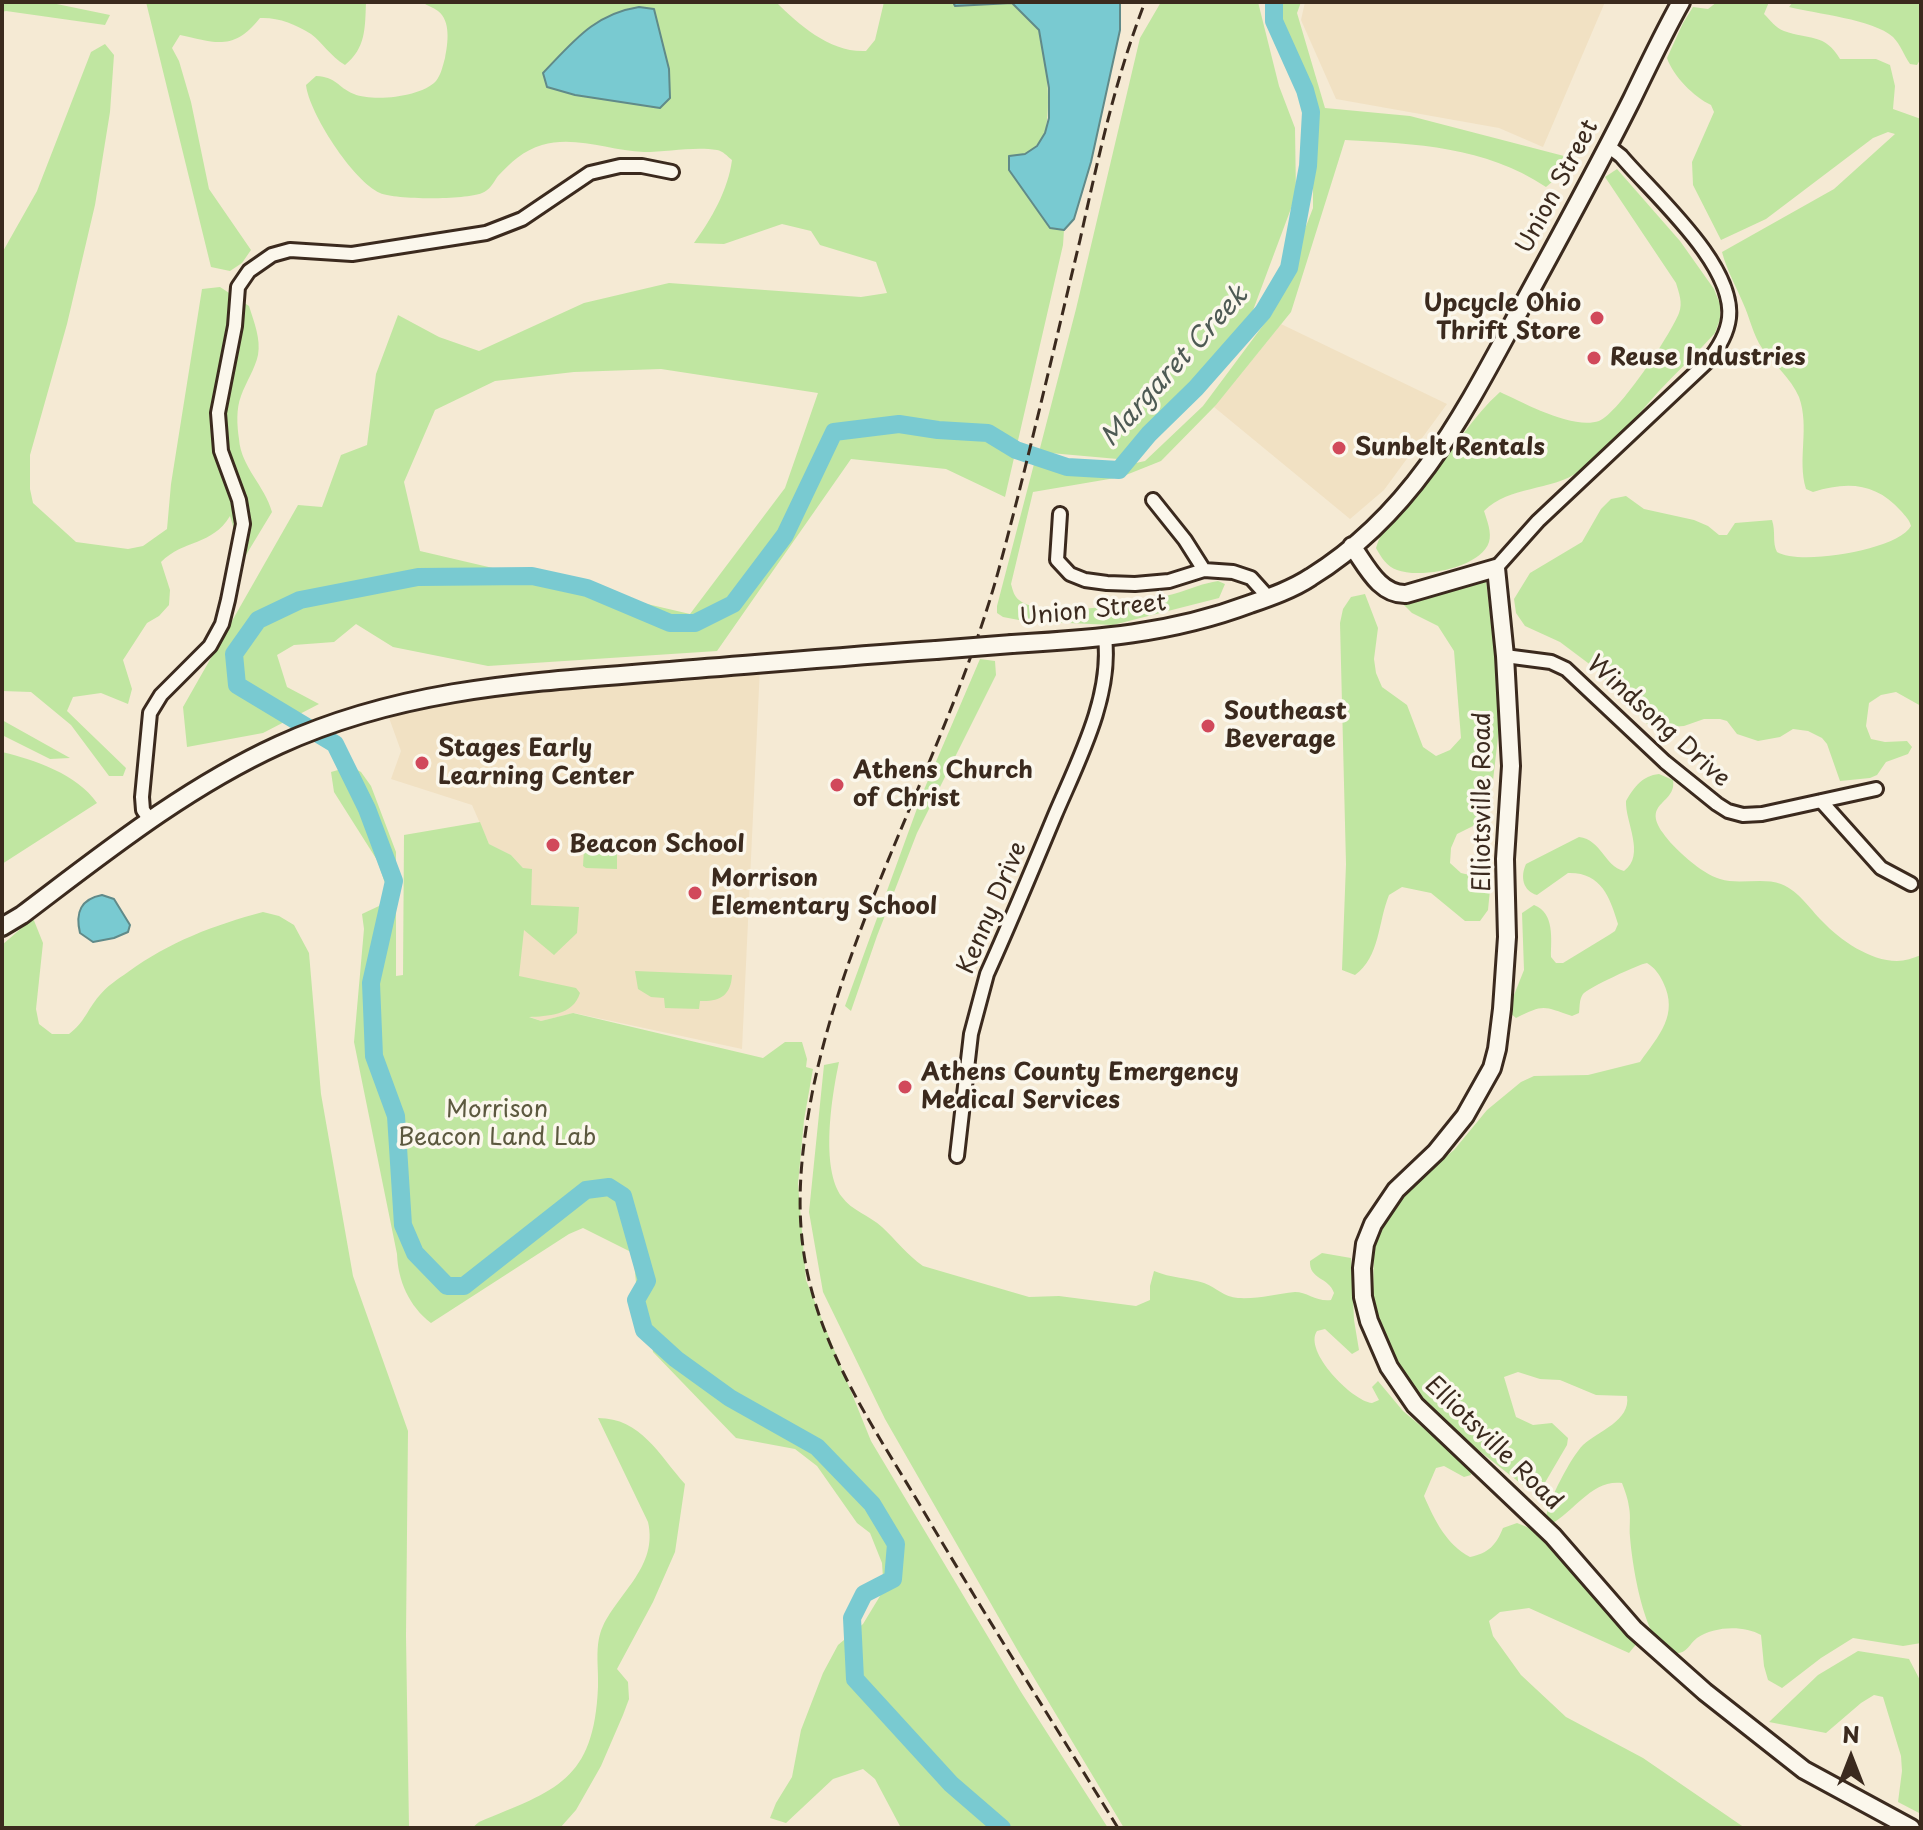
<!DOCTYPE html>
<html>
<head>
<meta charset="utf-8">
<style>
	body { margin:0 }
	#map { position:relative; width:1923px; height:1830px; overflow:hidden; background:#f5ead4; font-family:"Playpen Sans",sans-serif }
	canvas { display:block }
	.frame { position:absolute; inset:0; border:4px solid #3b2a1e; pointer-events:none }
	.north { position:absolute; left:1811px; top:1718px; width:80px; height:80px; -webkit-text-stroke:6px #fbf7ec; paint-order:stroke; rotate:0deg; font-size:22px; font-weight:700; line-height:32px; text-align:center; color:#3b2a1e }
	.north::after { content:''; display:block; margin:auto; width:28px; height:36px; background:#3b2a1e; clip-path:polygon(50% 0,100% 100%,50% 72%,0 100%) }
</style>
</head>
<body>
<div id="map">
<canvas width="1923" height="1830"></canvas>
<div class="frame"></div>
<div class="north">N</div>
</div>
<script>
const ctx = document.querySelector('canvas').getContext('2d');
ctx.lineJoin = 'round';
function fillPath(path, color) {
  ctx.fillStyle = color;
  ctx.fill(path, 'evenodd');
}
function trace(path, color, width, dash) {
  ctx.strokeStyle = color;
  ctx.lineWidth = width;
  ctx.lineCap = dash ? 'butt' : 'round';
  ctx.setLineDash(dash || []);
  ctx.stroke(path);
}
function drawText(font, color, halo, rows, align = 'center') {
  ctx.font = font + ' "Playpen Sans",sans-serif';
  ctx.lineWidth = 7;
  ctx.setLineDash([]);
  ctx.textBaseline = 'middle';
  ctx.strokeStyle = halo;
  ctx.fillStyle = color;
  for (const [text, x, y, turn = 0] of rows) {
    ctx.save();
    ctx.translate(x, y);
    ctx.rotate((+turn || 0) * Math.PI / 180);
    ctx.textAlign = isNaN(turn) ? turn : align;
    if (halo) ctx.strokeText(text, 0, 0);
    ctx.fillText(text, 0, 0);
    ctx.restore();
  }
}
fillPath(new Path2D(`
	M1305 2H1605L1543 147 1499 128 1336 99 1301 20Z
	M1281 324 1447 404 1384 490 1350 519 1214 407Z
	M760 667 742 1049 574 1013 541 1021 509 1009 523 868 511 855 489 844 472 805 391 779 401 751 388 715 433 701 508 690Z`), '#f1e1c3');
fillPath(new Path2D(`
	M2 2H47L110 15 105 25 6 11 2 12Z
	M146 2H366C365 28 366 48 345 65 330 56 322 42 311 34 296 24 277 17 260 18 234 51 216 43 180 35L172 48 179 61 191 102 209 189 251 250 242 263 230 271 211 267Z
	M422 2H776C799 25 831 53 866 51L875 40 884 2H953L955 6 1012 3C1020 10 1034 20 1039 29 1047 45 1052 118 1044 135 1037 149 1020 158 1009 170L1050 228 1064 230 1063 245 1005 497 946 469 851 459 717 651 488 666 393 647 356 624 334 642 294 645 277 655 287 687 319 704 263 733 187 747 183 707 298 505 322 507 341 455 367 445 376 374 398 315 439 337 479 351 584 303 669 283 861 297 887 293 876 262 820 245 811 231 782 224 724 244 694 243C712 218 728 190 732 160 727 156 723 151 717 150 695 146 667 152 644 152 611 151 575 135 542 145 524 150 510 163 498 176 493 183 490 190 482 193 465 200 396 200 380 193 353 181 309 113 306 85L316 76C337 77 337 87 354 94 373 102 422 97 436 81 441 75 443 65 445 58 448 43 451 21 438 11 433 7 427 6 422 2ZM661 369 818 393 785 488 690 614 420 551 404 482 435 410 495 381 574 372Z
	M1161 2H1258L1279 86 1295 128 1296 195 1249 321 1129 460 1039 452 1076 309 1140 38Z
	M1279 2H1301L1297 13 1325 108 1410 116 1564 156 1566 170 1546 187C1484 146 1417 144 1345 140L1291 312 1216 405 1161 461 1121 477 1033 492 1011 584C1013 591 1014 596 1019 600 1045 621 1145 602 1177 593 1190 589 1204 583 1218 581L1225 584 1219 598 1113 625 1024 621 1003 617 997 613V606L1034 464H1077L1109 469 1145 461 1203 406 1273 312 1313 208V110L1281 33Z
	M1717 2H1769L1764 14C1770 20 1776 28 1784 31 1809 40 1825 33 1840 59H1876L1890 65 1895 86 1893 109 1921 119V706L1896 692 1881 695 1869 703 1866 726 1871 739 1885 742 1907 741 1912 747 1908 754 1886 762 1877 775 1870 778 1840 781 1827 744 1822 738 1808 731 1793 729 1780 737 1758 741 1737 734 1727 721 1720 719H1704L1684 726 1669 727 1647 724 1592 666 1560 642 1525 626 1516 613 1514 599 1530 573 1582 542 1601 509 1611 499 1626 496 1644 509 1694 520 1708 526 1719 535H1727L1735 523 1772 520C1776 532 1772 542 1777 552 1800 566 1898 550 1911 526 1909 519 1906 517 1901 511 1876 483 1848 481 1813 492L1806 489C1797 459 1810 428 1799 397 1791 378 1774 365 1762 348 1753 335 1750 318 1743 303 1736 286 1727 271 1722 252L1834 189 1895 134 1888 132 1873 138 1766 219 1721 240 1693 185 1692 162 1714 112 1711 105C1694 97 1673 76 1667 58L1683 23 1693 7 1708 9Z
	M1793 2H1921V58L1917 65 1910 64C1904 56 1901 45 1893 37 1873 19 1816 14 1789 7Z
	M105 44 114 55 110 112 95 205 67 324 30 455V489L33 503 76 542 128 549 143 546 167 529 171 484 202 289 220 287 249 306C254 322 261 339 258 355 255 369 246 382 241 396 236 409 237 425 239 439 241 467 265 486 272 512L243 560 230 516C212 546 184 539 161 562L170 590 169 605 159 616 147 623 123 660 132 689 128 704 101 693 73 697 67 711 126 768 123 776H109L71 725 31 692 2 691V253L37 191 91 52Z
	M1617 169 1680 241 1714 289 1720 304V319L1715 333C1697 353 1678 371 1659 391 1635 418 1610 450 1580 471 1550 492 1510 485 1484 511 1487 520 1492 533 1489 542 1481 568 1420 579 1397 570 1387 567 1381 557 1376 548 1384 519 1414 498 1433 475 1455 447 1473 416 1500 392 1524 403 1573 430 1599 421 1619 413 1671 334 1679 313 1683 303 1679 293 1676 283L1605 177Z
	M1472 580H1486L1500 698 1499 728 1490 807 1483 821 1457 834 1451 848 1450 863 1461 873 1491 880 1488 910 1480 921H1465L1431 893 1402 887 1389 895C1378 922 1380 957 1355 975L1342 970 1346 864 1340 623 1343 609 1351 597 1365 594 1378 628 1374 659 1376 673 1382 687 1407 705 1423 747 1436 756 1450 750 1461 738 1454 651 1438 626 1412 613 1402 603 1458 587Z
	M980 659 995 661 996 675 917 833 877 936 851 1011 845 1006 923 792Z
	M2 720 70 758 50 759 2 735Z
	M2 752C35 760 77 774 97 803L2 864Z
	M345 768H354L361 772 371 786 396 852V976L403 975 404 835 480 822 489 844 511 855 523 868 532 869 531 905 579 907 577 933 554 955 524 930 519 976 576 988 580 993C573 1016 547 1016 529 1017L541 1021 573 1013 763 1058 785 1042H802L807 1059 806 1067 813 1069 804 1120 798 1184 806 1280 871 1441 1021 1692 1108 1828H901L875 1779 863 1769 833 1779 786 1823 770 1818 776 1803 792 1777 801 1730 823 1673 838 1645 863 1624 880 1596 883 1578 882 1563 870 1533 857 1523 817 1466 795 1449 736 1438 653 1352 651 1340 641 1332 633 1253 583 1228 569 1234 431 1323C409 1306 398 1281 397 1254L354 1042 364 929 362 914 379 906 386 891 385 883 377 860 334 792 331 772Z
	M1659 774 1673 780C1677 804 1641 802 1663 833 1673 848 1702 874 1720 879 1739 885 1763 877 1781 884 1800 892 1809 908 1822 921 1840 940 1870 961 1897 961 1905 961 1913 958 1921 955V1643L1903 1646 1853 1638 1821 1658 1782 1688 1768 1680 1764 1666 1761 1635C1744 1625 1714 1626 1697 1638 1688 1645 1687 1655 1673 1653 1644 1648 1632 1562 1630 1537 1629 1527 1631 1517 1629 1507 1628 1499 1625 1491 1622 1483 1592 1479 1574 1512 1551 1524L1546 1518C1548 1501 1571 1457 1583 1445 1598 1431 1631 1421 1627 1396L1596 1395 1560 1380 1540 1379 1518 1372 1504 1377 1516 1417 1533 1425 1552 1423 1568 1438 1567 1445 1543 1486 1537 1491 1529 1490 1459 1435 1406 1380 1377 1323 1373 1293 1374 1248 1380 1222 1398 1195 1454 1150 1487 1110 1521 1082 1534 1076 1588 1075 1640 1062C1659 1035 1679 1015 1663 982 1659 974 1655 968 1647 963 1639 964 1588 988 1583 994 1579 1000 1580 1006 1579 1013L1572 1016C1543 1006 1544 1004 1516 1018L1510 1013V1005L1524 970 1522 913 1534 905C1555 913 1551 939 1551 957L1556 963H1563L1609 935 1615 931 1618 924C1610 897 1601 872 1568 873L1537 895C1523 891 1520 877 1526 864L1579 837C1602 840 1604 866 1624 871 1646 855 1625 822 1626 801 1635 786 1642 776 1659 774Z
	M591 842 617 843V869L586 868 583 866 584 849Z
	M263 912 279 916 294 925 309 953 321 1094 353 1276 408 1431 406 1636 409 1828H2V945L33 918 43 943 36 1009 39 1024 52 1034H69C85 1022 87 1010 99 996 107 986 118 979 128 972 169 942 214 925 263 912Z
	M635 971 732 975C731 996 719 1002 700 1001L699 1009 665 1008 664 998 651 997 638 989Z
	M839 1062C832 1095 820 1168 842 1197 851 1210 870 1216 882 1227 896 1240 907 1255 923 1266L1029 1297 1059 1296 1136 1306 1150 1300V1286L1154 1271C1171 1278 1188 1278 1204 1283 1217 1288 1224 1297 1238 1298 1260 1299 1275 1294 1295 1292 1307 1292 1317 1302 1331 1300L1334 1293C1329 1277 1309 1280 1310 1261L1322 1253 1351 1258 1354 1320 1359 1350 1352 1354 1325 1329 1317 1331C1303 1351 1352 1401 1372 1403L1379 1400 1372 1387 1378 1381 1403 1411 1470 1467 1471 1475 1464 1477 1444 1466 1436 1468 1424 1496C1435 1521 1446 1544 1470 1557 1489 1553 1496 1545 1503 1528L1517 1523 1532 1529 1626 1632 1638 1642 1629 1653 1529 1608 1500 1612 1489 1621 1493 1636 1521 1675 1566 1717 1643 1758 1745 1828H1124L1018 1651 885 1419 823 1292 809 1212 824 1065Z
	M598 1418C641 1418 659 1455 685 1484L675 1552 653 1602 617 1669 628 1682 629 1699 623 1715 601 1766 576 1810 560 1828H472L479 1822C556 1790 594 1781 598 1687 599 1667 594 1645 603 1626 620 1591 658 1566 648 1522Z
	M1858 1651 1909 1659 1921 1682V1814L1898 1802 1902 1771 1901 1756 1883 1697 1874 1695 1861 1703 1826 1733 1769 1722 1818 1675Z`), '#c0e6a1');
const water = new Path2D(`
	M953 2H1120V30L1091 162 1074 219 1064 230 1050 228 1009 170V156L1025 154 1037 146 1045 133 1049 118V88L1039 30 1012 3 955 6Z
	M639 7 654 9 669 69 670 98 660 108 575 95 547 87 543 73C573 42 594 14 639 7Z
	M102 895 114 899 130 925 128 932 114 938 93 942 80 933C75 912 81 899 102 895Z`);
fillPath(water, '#79cad1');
trace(water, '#608a89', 2);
trace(new Path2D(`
	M1002 1828 951 1784 855 1679 852 1618 864 1594 893 1579 896 1544 872 1504 817 1447 730 1398 676 1359 644 1330 636 1300 647 1281 623 1196 609 1187 586 1190 464 1286H447L415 1253 403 1225 396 1116 374 1056 371 983 394 881 367 809 335 744 237 685 234 654 258 620 300 600 418 577 532 576 587 588 670 623H695L733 604 785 535 834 432 899 424 938 430 988 433 1016 450 1067 467 1119 470 1149 434 1196 388 1263 312 1289 268 1308 166 1311 112 1305 90 1274 21V2`), '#79cad1', 18);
const street = new Path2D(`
	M1153 500 1185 540 1204 570
	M1060 514 1057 560 1070 574 1085 580 1107 583 1135 584 1169 581 1204 570 1233 572 1251 578 1269 598
	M1496 568 1538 521 1707 362C1718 349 1727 335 1729 318 1735 265 1654 195 1621 156L1608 146
	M1505 656 1551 662 1566 669 1665 762 1717 804 1728 811 1743 815 1762 814 1876 789
	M1821 801 1881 868 1911 884
	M150 820 143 810 142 797 150 713 161 695 210 646 222 624 228 600 243 524 239 500 221 451 218 413 235 326 238 287 249 271 272 255 290 250 352 254 486 233 522 219 590 173 620 166H642L672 172
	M957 1156 971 1034 987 974C1011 921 1033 868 1055 815 1078 761 1112 697 1105 638`);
const secondary = new Path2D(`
	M1352 546C1366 565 1379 595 1406 594L1496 568 1505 656 1511 766 1505 859 1507 937 1502 1009 1497 1049 1492 1068 1465 1116 1436 1152 1396 1190 1373 1224 1365 1244 1362 1268 1363 1297 1369 1321 1389 1367 1415 1405 1553 1536 1634 1629 1705 1692 1804 1770 1911 1828
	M1012 644C1096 639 1170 634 1250 604 1270 597 1293 589 1311 577 1411 515 1461 419 1515 319 1555 246 1595 173 1632 99 1648 66 1663 34 1681 2
	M2 927 22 915C104 853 185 788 279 745 406 687 534 682 670 671 759 664 848 656 936 650`);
trace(street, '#3b2a1e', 18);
trace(secondary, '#3b2a1e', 22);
trace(street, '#fbf7ec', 12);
trace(secondary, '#fbf7ec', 16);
trace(new Path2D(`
	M1118 1828C1051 1719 982 1611 917 1500 875 1430 828 1361 809 1280 794 1217 800 1157 812 1094 849 909 951 746 1000 565 1029 457 1054 348 1080 240 1098 159 1115 79 1145 2`), '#3b2a1e', 3, [12, 6]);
const secondaryBridge = new Path2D(`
	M936 650 1012 644`);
trace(secondaryBridge, '#3b2a1e', 22, []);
trace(secondaryBridge, '#fbf7ec', 16);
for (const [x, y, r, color] of [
	[1597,318,8,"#d1495b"],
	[1594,358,8,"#d1495b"],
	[1339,448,8,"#d1495b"],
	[1208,726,8,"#d1495b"],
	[422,763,8,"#d1495b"],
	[837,785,8,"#d1495b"],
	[553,845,8,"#d1495b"],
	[695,893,8,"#d1495b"],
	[905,1087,8,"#d1495b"]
]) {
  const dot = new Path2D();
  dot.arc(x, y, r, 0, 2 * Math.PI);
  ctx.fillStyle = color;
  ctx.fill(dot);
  trace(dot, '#fbf7ec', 3);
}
drawText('24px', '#3b2a1e', '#fbf7ec', [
	["Union Street",1558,187,-62],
	["Union Street",1093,611,-6],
	["Windsong Drive",1658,722,42],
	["Elliotsville Road",1483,802,-90],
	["Kenny Drive",993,908,-67],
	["Elliotsville Road",1493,1444,44]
]);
drawText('bold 24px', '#3b2a1e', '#fbf7ec', [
	["Upcycle Ohio",1581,304,"right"],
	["Thrift Store",1581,332,"right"],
	["Reuse Industries",1610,358],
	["Sunbelt Rentals",1355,448],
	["Southeast",1224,712],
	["Beverage",1224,740],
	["Stages Early",438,749],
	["Learning Center",438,777],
	["Athens Church",853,771],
	["of Christ",853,799],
	["Beacon School",569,845],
	["Morrison",711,879],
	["Elementary School",711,907],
	["Athens County Emergency",921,1073],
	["Medical Services",921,1101]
], 'left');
drawText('24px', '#5c593f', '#fbf7ec', [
	["Morrison",497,1110],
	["Beacon Land Lab",497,1138]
]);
drawText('italic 26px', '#4e5a54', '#fbf7ec', [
	["Margaret Creek",1175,367,-48]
]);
</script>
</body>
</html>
